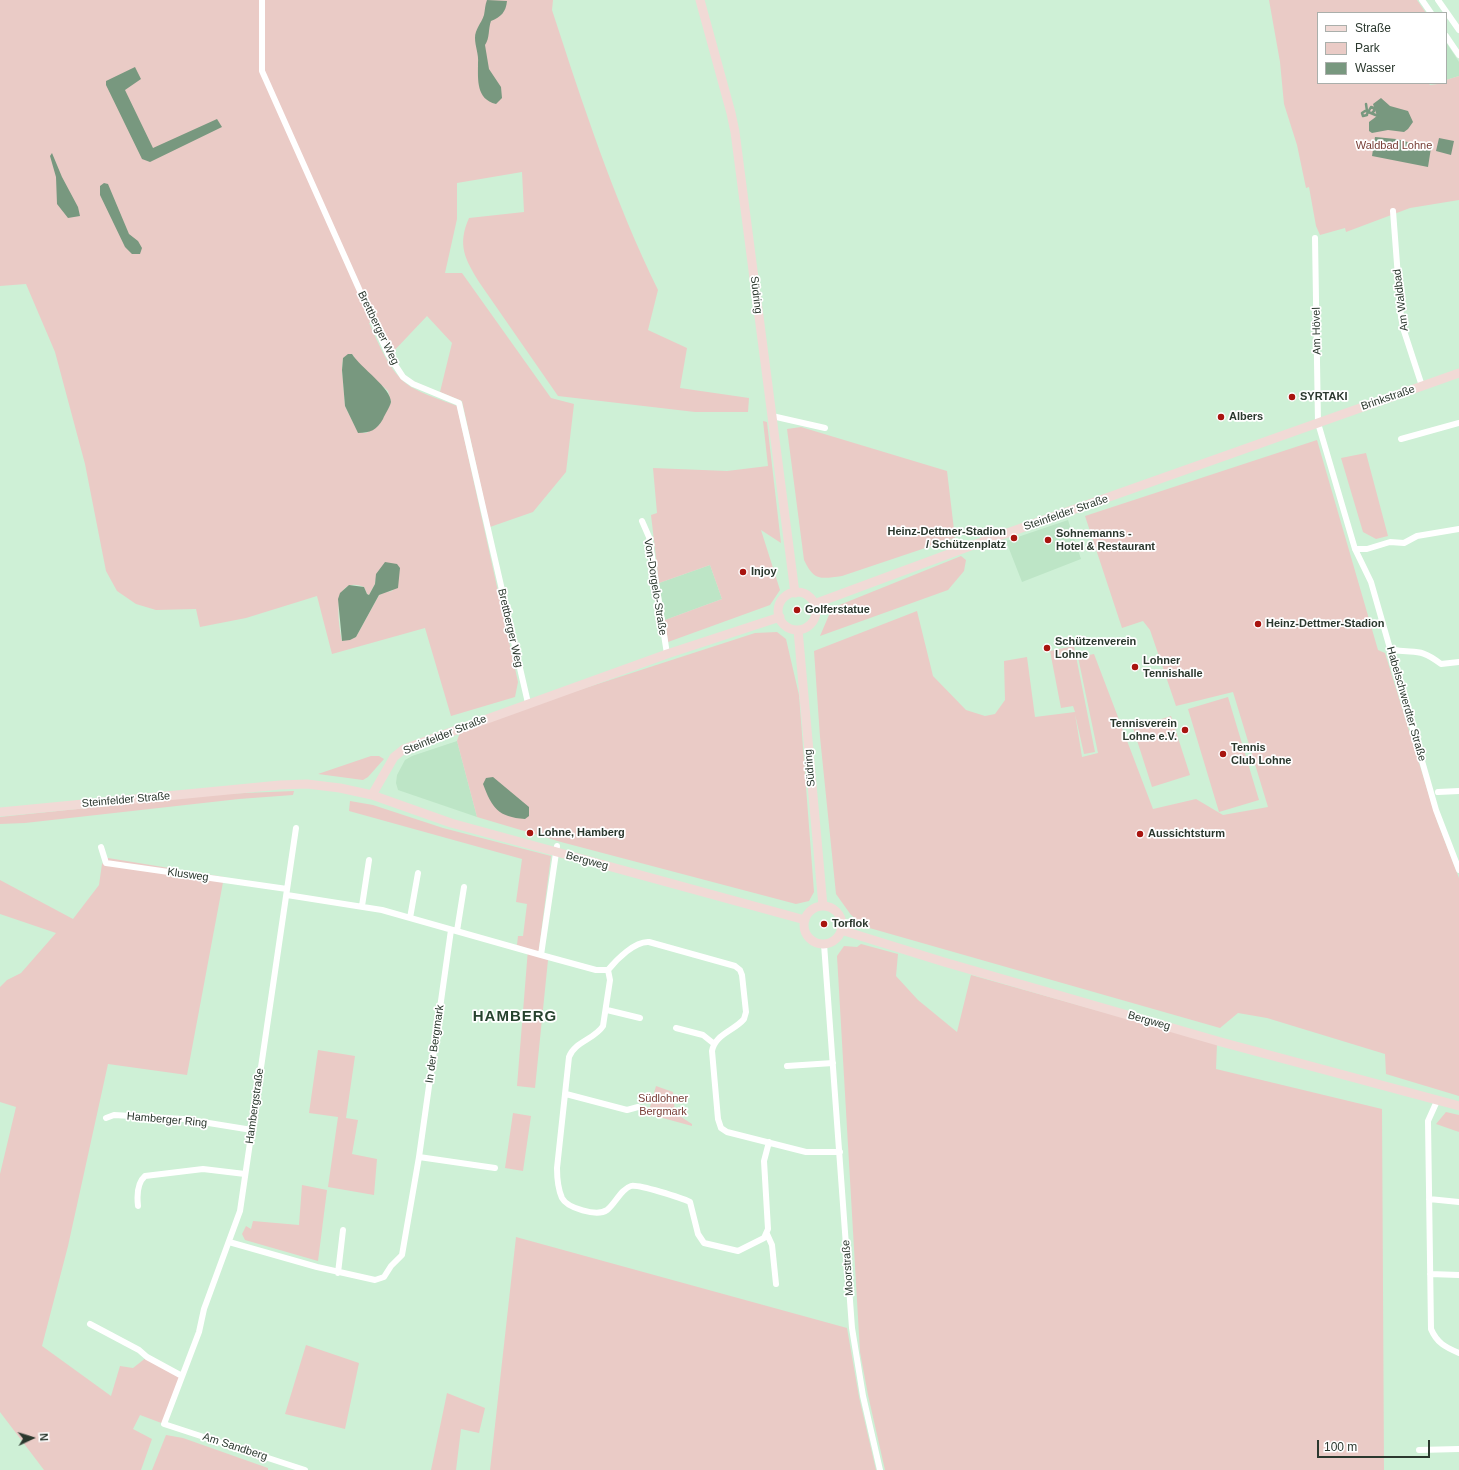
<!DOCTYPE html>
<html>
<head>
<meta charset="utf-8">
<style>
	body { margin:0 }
	#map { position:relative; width:1459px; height:1470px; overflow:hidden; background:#cef0d6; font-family:Arial,sans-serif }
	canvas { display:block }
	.legend { position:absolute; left:1317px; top:12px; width:130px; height:72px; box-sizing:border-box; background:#fff; border:1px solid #aaafab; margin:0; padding:5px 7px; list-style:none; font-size:12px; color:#2b382e }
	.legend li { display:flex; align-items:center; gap:8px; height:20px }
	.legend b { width:20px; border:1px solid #aaafab }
	.north { position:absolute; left:12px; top:1418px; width:40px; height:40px; -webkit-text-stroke:3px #fff; paint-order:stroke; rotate:86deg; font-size:11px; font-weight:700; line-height:16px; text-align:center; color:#2b382e }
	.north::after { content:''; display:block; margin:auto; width:14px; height:18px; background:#2b382e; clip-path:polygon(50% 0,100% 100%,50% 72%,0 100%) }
	.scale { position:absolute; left:1317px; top:1440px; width:113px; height:18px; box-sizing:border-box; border:2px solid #2b382e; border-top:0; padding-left:5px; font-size:12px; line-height:14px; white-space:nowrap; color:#2b382e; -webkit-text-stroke:3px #fff; paint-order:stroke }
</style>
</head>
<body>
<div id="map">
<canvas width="1459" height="1470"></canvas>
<ul class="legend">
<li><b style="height:5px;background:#f1dad6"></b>Straße</li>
<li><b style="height:11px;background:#eacbc6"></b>Park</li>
<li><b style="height:11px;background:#78987f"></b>Wasser</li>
</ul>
<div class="north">N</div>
<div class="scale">100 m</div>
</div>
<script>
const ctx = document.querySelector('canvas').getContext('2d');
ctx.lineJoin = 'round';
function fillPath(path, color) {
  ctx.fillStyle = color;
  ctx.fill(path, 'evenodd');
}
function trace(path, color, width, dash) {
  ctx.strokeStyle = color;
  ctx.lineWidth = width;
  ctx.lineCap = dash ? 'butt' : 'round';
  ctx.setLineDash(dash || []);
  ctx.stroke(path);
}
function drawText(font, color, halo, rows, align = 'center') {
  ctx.font = font + ' Arial,sans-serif';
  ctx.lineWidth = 3.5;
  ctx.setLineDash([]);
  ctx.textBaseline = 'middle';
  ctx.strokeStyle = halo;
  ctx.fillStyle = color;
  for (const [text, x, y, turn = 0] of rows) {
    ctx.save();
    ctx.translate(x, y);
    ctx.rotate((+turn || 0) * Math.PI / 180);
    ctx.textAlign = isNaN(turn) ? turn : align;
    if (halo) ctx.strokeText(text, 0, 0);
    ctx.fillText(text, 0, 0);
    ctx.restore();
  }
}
fillPath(new Path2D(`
	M1446 42 1459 62V76L1446 80Z
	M1068 520 1081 559 1022 582 1006 541Z
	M710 565 722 599 665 620 659 583Z
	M457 741 477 817 398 790 396 783 397 775 405 760 412 756Z`), '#bde5c6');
fillPath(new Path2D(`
	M0 0H553L552 10C583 105 614 200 658 290L648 330 687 348 680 388 749 398 748 412H695L558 396 479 282C465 259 457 245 469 218L524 212 522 172 457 183V219L445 273H462L551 398 574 404 566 472 533 512 490 527 462 401 440 392 452 343 427 316 391 354 375 321 369 323C379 344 390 374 411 387 425 395 442 400 457 406L518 682 515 697 451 716 425 628 332 654 317 596 246 618 200 627 196 609 156 610 136 604 117 591 106 571 85 464 55 352 26 284 0 286ZM352 354 359 365 388 391 391 402 379 425 366 433 358 432 345 406 342 369 343 358ZM375 580 393 591 385 592 379 595 356 637 342 641C338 622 331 574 364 587L367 594 369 595 375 584Z
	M1269 0H1417L1426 13H1318V83H1428L1430 85 1446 83V80L1459 76V200L1410 208 1346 232 1345 228 1320 235 1316 226 1309 187 1306 188 1297 145 1284 104 1280 62Z
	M763 421 767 422 781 543 761 530 780 590 770 605 668 642 665 620 722 599 710 565 659 583 651 515 657 513 653 468 727 471 768 466Z
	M801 427 947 471 955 538 842 576C820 579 814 581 804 560L787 429Z
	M1317 440 1378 650 1385 653 1437 821 1459 878V1096L1386 1074 1385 1054 1267 1018 1238 1013 1220 1028 866 927 851 915 836 894 820 737 814 651 917 611 933 676 966 710 985 716 995 714 1005 700 1004 661 1027 657 1035 717 1075 712 1073 706 1061 708 1050 651 1074 646 1095 752 1084 754 1075 714 1082 757 1098 753 1078 657 1094 654 1153 809 1196 799 1223 815 1268 807 1233 692 1176 706 1150 630 1143 621 1122 628 1085 516Z
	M1366 453 1388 536 1376 539 1363 532 1341 458Z
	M961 556 966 560 964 571 948 590 820 636 832 608Z
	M777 632 786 639 799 695 814 892 809 901 796 904 561 842 477 817 457 741 460 732 536 704 755 633Z
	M1228 697 1259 800 1219 812 1188 709Z
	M1171 716 1190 775 1152 787 1133 728Z
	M371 756H379L384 759 368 777 363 780 318 774Z
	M294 791 293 795 239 799 25 823 0 824V817L221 794Z
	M350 801 373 805 443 828 551 856 538 956 548 960 535 1088 517 1086 528 949 517 945 518 936H523L527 904 516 902 522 859 349 811Z
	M108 858 224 877 187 1075 108 1064 68 1246 42 1346 111 1396 120 1366 133 1368 147 1357 182 1376 164 1424 140 1415 133 1429 152 1439 141 1470H44L0 1412V1174L16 1107 0 1102V987L7 980 21 973 56 933 0 914V880L73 919 99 885 102 864Z
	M861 944 898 954 896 976 918 1000 957 1032 971 975 1217 1044 1216 1069 1382 1109 1384 1470H885L868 1395 860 1352 837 956 844 946 857 947Z
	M318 1050 355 1056 346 1118 358 1120 352 1154 377 1159 374 1195 328 1187 338 1117 309 1113Z
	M656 1086 673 1092 675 1113 692 1124V1126L648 1114Z
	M1446 1112 1459 1115V1132L1436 1124Z
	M513 1113 531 1116 523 1171 505 1168Z
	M302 1185 327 1190 318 1261 245 1240 242 1234 246 1226 251 1229 253 1221 299 1225Z
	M516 1237 847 1328 859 1397 876 1470H490Z
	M306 1345 359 1363 345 1429 285 1414Z
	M447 1393 485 1408 479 1433 461 1429 456 1470H431Z
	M166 1435 183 1438 268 1468V1470H152Z`), '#eacbc6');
fillPath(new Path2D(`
	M487 0 507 1C506 12 501 17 491 21 488 29 490 38 485 45L489 69 501 87 502 98 496 104C476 99 478 80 478 63 479 55 475 46 475 38 475 29 481 24 484 15 485 10 485 5 487 0Z
	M135 67 141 79 125 90 153 148 217 119 222 127 150 162 142 159 106 85V81Z
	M1381 98 1390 106 1408 111 1413 122 1408 129 1404 132 1388 130 1372 133 1369 131V122L1377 116 1373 104Z
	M1375 137 1396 139 1431 148 1428 167 1372 156Z
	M1439 138 1454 141 1451 155 1436 151Z
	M52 153 62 177 78 207 80 216 68 218 57 204 56 177 50 156Z
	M104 183 108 184 129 234 138 241 142 248 140 254H132L125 247 100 195V186Z
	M348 354H352C361 368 391 388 391 402 390 407 385 414 383 419 377 430 370 433 358 433L345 406 342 370 343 358Z
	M385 562 397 564 400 568 398 588 379 595 356 637 350 640 342 641 338 599 340 593 349 585 364 587 367 594 369 595 375 584 376 574Z
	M493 777 529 807V816L525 819C498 817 492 808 483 784L486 778Z`), '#78987f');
trace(new Path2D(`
	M1366 104 1367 111C1368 113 1370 113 1372 113L1374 111V108L1371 107 1367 114V115L1363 116 1362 113 1365 111H1366L1378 116`), '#78987f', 2.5);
trace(new Path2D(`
	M262 0V71L388 354 403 377 413 384 459 403 528 703
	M1422 0 1431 13
	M1438 0 1459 30
	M1446 36 1459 55
	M1393 211 1401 317 1404 331 1422 386
	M1315 238 1318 423 1355 549 1371 582 1436 810 1459 870
	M772 416 825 428
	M1401 439 1459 423
	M642 521 649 537 667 654
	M1355 549H1367L1390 542 1404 543 1417 536 1459 529
	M1390 649C1415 655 1418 646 1441 664L1459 662
	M1438 792 1459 791
	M296 828 240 1211 204 1309 199 1332 164 1424 305 1470
	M557 846 541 955 596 970H608C617 959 635 941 649 942L735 966 740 970 742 975 746 1012 744 1019C734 1031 715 1034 712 1051L718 1119 721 1128 727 1132 806 1152H840
	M101 847 106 863 287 889
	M287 895 382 910 541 955
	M362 906 369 860
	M410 918 418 873
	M457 931 464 887
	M824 944 852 1328 863 1396 880 1470
	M608 970 610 980 603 1026C595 1039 574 1042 569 1057L557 1168C557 1177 558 1189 562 1198 567 1208 597 1217 607 1210 615 1204 621 1189 631 1186 638 1184 682 1198 690 1202L698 1234 704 1243 738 1251 764 1238 768 1229 764 1161 769 1142
	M607 1010 640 1018
	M676 1028 703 1035 713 1043
	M787 1066 833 1063
	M566 1094 627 1110 638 1107
	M1437 1101 1428 1121 1431 1329C1437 1343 1445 1347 1459 1353
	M106 1118 114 1115 184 1119 252 1130
	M419 1157 495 1168
	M1429 1199 1459 1202
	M138 1206C137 1197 137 1183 145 1176L203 1169 245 1174
	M767 1234 772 1245 776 1284
	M229 1242 317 1267 375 1280 384 1277 391 1266 402 1255 419 1157 451 930
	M338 1273 343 1230
	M1430 1274 1459 1275
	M90 1324 139 1350 147 1357 182 1376
	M1419 1450 1459 1449`), '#fff', 6);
trace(new Path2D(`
	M700 0 731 113 735 132 795 593
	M778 611a19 19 0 1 1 38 0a19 19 0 1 1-38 0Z
	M814 604 965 548 1459 373
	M798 630 823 906
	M372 795 394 757 404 749 667 654 780 617
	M0 812 280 785 307 784 340 788 372 795 451 823 805 920
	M804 925a19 19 0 1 1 38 0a19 19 0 1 1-38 0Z
	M841 930 944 962 1221 1042 1459 1106`), '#f1dad6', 9);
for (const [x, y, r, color] of [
	[1292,397,4,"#a8140f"],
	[1221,417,4,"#a8140f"],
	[1014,538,4,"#a8140f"],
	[1048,540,4,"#a8140f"],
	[743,572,4,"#a8140f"],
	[797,610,4,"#a8140f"],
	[1258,624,4,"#a8140f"],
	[1047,648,4,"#a8140f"],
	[1135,667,4,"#a8140f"],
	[1185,730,4,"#a8140f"],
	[1223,754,4,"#a8140f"],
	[530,833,4,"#a8140f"],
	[1140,834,4,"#a8140f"],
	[824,924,4,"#a8140f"]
]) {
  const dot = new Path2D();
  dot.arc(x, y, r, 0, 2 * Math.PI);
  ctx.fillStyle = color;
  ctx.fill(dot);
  trace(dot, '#fff', 1.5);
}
drawText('11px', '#794038', '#fff', [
	["Waldbad Lohne",1394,146],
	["Südlohner",663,1099],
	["Bergmark",663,1112]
]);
drawText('11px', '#2b382e', '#fff', [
	["Südring",756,295,83],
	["Am Waldbad",1401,300,-97],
	["Brettberger Weg",378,328,64],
	["Am Hövel",1317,331,-91],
	["Brinkstraße",1388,398,-19],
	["Steinfelder Straße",1066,513,-19],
	["Von-Dorgelo-Straße",655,587,81],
	["Brettberger Weg",510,628,77],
	["Habelschwerdter Straße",1406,704,74],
	["Steinfelder Straße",445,735,-22],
	["Südring",810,768,-95],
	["Steinfelder Straße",126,800,-5],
	["Bergweg",587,861,15],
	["Klusweg",188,875,8],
	["Bergweg",1149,1021,16],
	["In der Bergmark",435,1044,-82],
	["Hambergstraße",255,1106,-82],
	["Hamberger Ring",167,1120,5],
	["Moorstraße",848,1268,-94],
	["Am Sandberg",235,1447,18]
]);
drawText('bold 11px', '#2b382e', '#fff', [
	["SYRTAKI",1300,397],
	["Albers",1229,417],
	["Heinz-Dettmer-Stadion",1006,532,"right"],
	["/ Schützenplatz",1006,545,"right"],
	["Sohnemanns -",1056,534],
	["Hotel & Restaurant",1056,547],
	["Injoy",751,572],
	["Golferstatue",805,610],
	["Heinz-Dettmer-Stadion",1266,624],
	["Schützenverein",1055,642],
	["Lohne",1055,655],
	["Lohner",1143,661],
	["Tennishalle",1143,674],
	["Tennisverein",1177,724,"right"],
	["Lohne e.V.",1177,737,"right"],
	["Tennis",1231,748],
	["Club Lohne",1231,761],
	["Lohne, Hamberg",538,833],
	["Aussichtsturm",1148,834],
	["Torflok",832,924]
], 'left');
ctx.letterSpacing = '1px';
drawText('bold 15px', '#26422e', '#fff', [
	["HAMBERG",515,1017]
]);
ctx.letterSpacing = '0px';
</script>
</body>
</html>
